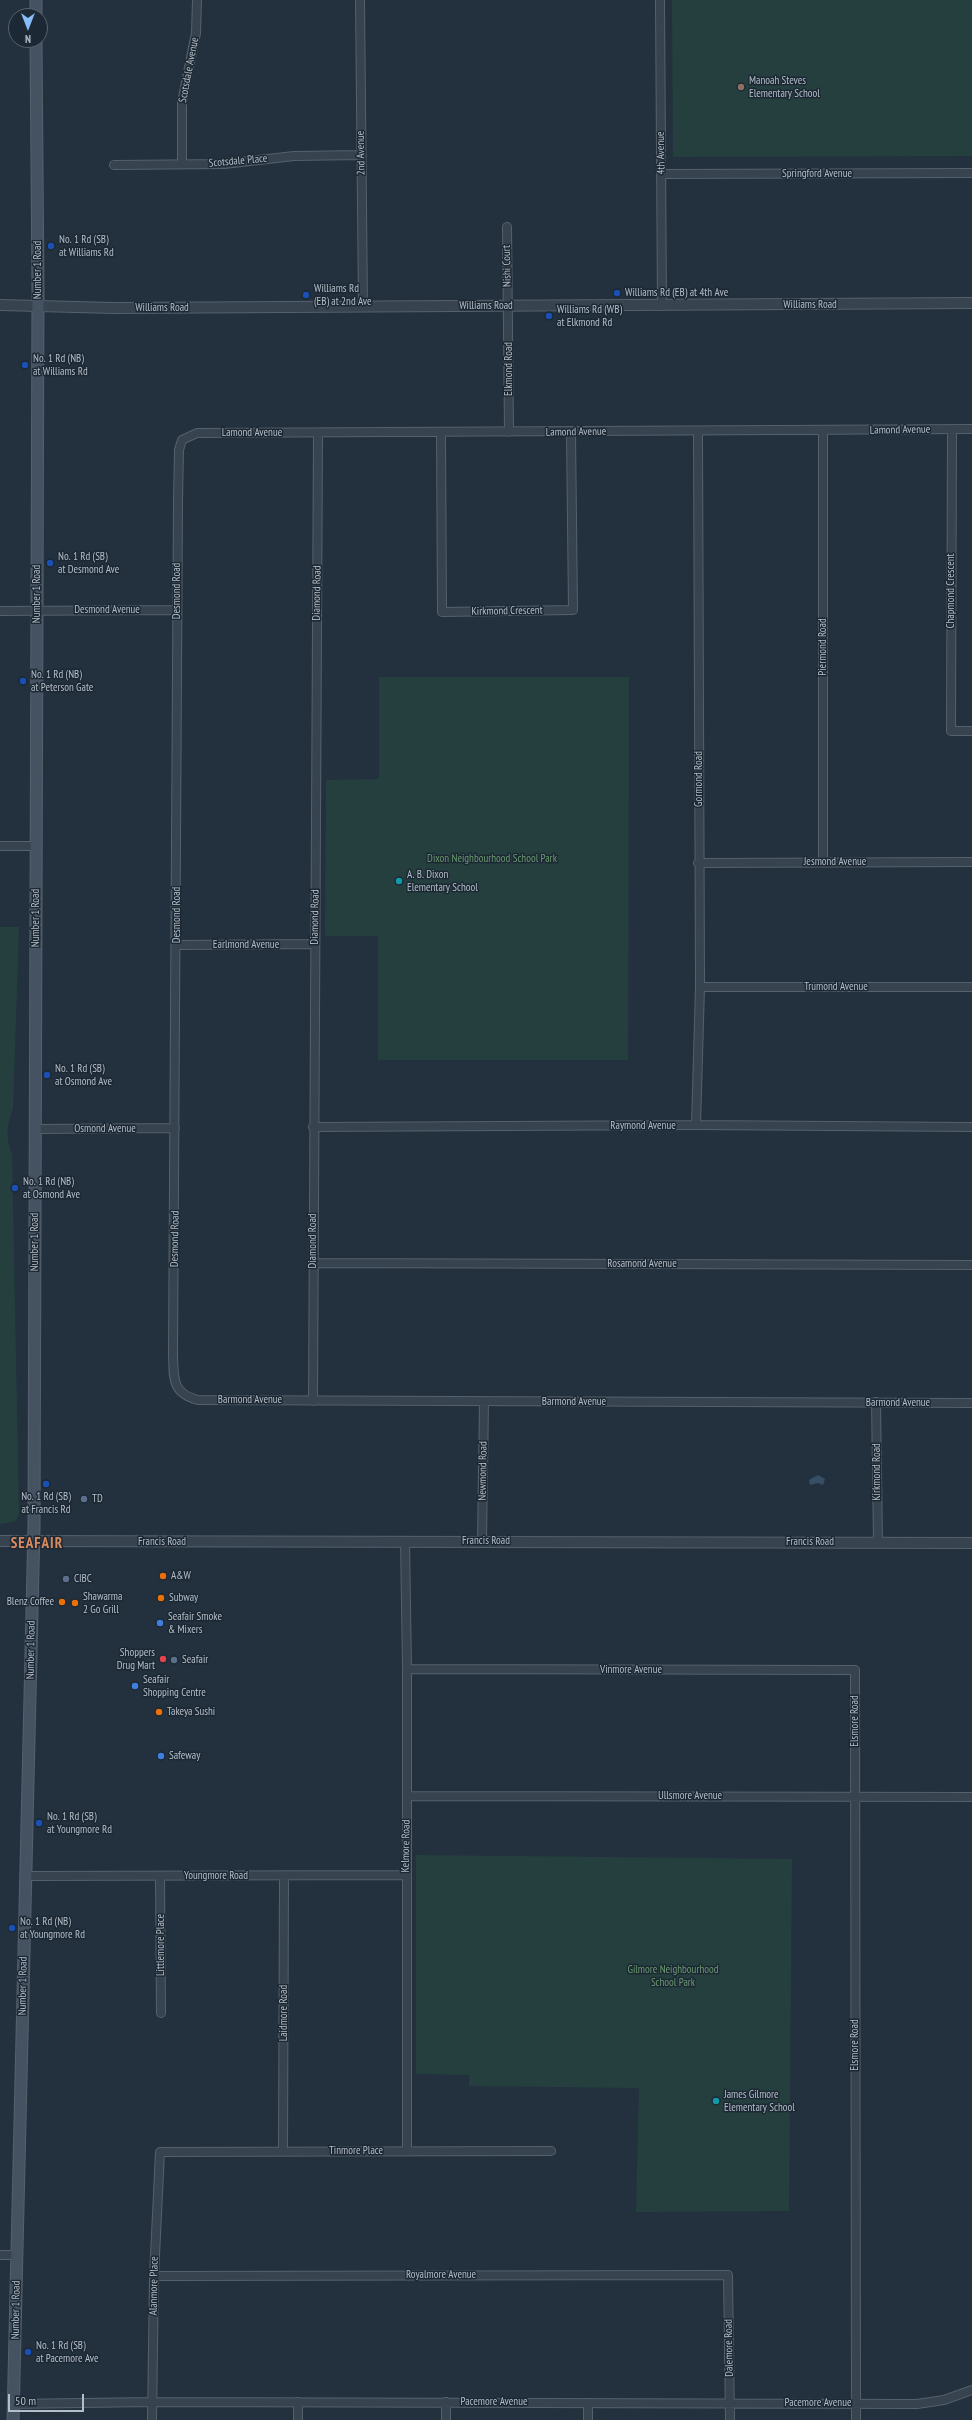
<!DOCTYPE html>
<html>
<head>
<meta charset="utf-8">
<style>
	body { margin:0 }
	#map { position:relative; width:972px; height:2420px; overflow:hidden; background:#23313e; font-family:"PT Sans Narrow",sans-serif }
	canvas { display:block }
	.north { position:absolute; left:8px; top:8px; width:40px; height:40px; box-sizing:border-box; background:#1c2833; border:1px solid #58646f; border-radius:50%; rotate:180deg; font-size:11px; font-weight:700; line-height:16px; text-align:center; color:#b3bec9 }
	.north::after { content:''; display:block; margin:auto; width:14px; height:18px; background:#87bdfb; clip-path:polygon(50% 0,100% 100%,50% 72%,0 100%) }
	.scale { position:absolute; left:8px; top:2394px; width:76px; height:18px; box-sizing:border-box; border:2px solid #b3bec9; border-top:0; padding-left:5px; font-size:12px; line-height:14px; white-space:nowrap; color:#b3bec9; -webkit-text-stroke:3px #1c2833; paint-order:stroke }
</style>
</head>
<body>
<div id="map">
<canvas width="972" height="2420"></canvas>
<div class="north">N</div>
<div class="scale">50 m</div>
</div>
<script>
const ctx = document.querySelector('canvas').getContext('2d');
ctx.lineJoin = 'round';
function fillPath(path, color) {
  ctx.fillStyle = color;
  ctx.fill(path, 'evenodd');
}
function trace(path, color, width, dash) {
  ctx.strokeStyle = color;
  ctx.lineWidth = width;
  ctx.lineCap = dash ? 'butt' : 'round';
  ctx.setLineDash(dash || []);
  ctx.stroke(path);
}
function drawText(font, color, halo, rows, align = 'center') {
  ctx.font = font + ' "PT Sans Narrow",sans-serif';
  ctx.lineWidth = 3;
  ctx.setLineDash([]);
  ctx.textBaseline = 'middle';
  ctx.strokeStyle = halo;
  ctx.fillStyle = color;
  for (const [text, x, y, turn = 0] of rows) {
    ctx.save();
    ctx.translate(x, y);
    ctx.rotate((+turn || 0) * Math.PI / 180);
    ctx.textAlign = isNaN(turn) ? turn : align;
    if (halo) ctx.strokeText(text, 0, 0);
    ctx.fillText(text, 0, 0);
    ctx.restore();
  }
}
fillPath(new Path2D(`
	M672 0H972V156L673 157Z
	M379 677H629L628 1060H378V936H325L326 780 379 779Z
	M0 927H19L13 1109C7 1121 5 1141 12 1154L19 1514 16 1521 0 1524Z
	M416 1855 792 1859 789 2211 636 2212 639 2088 469 2086V2075L416 2074Z`), '#253f3f');
fillPath(new Path2D(`
	M818 1475 825 1479 823 1485 818 1483 810 1485 809 1480Z`), '#364e66');
const minor = new Path2D(`
	M360 0 363 307
	M660 0 662 306
	M182 164V102L196 33 197 0
	M114 165 224 164 294 156 361 155
	M661 174 972 173
	M507 227 509 432
	M952 429 951 731H972
	M972 429 197 433 182 440 179 450 178 501 173 1354C174 1378 171 1393 198 1400L972 1403
	M823 431V862
	M441 432 442 612 573 610 571 432
	M0 611 177 610
	M0 846H36
	M698 863 972 862
	M177 945 315 944
	M700 987H972
	M696 1125 700 987 698 432
	M313 1127 696 1125 972 1127
	M35 1129 175 1128
	M313 1263 972 1265
	M313 1401 318 433
	M876 1402 878 1542
	M405 1541 407 1669V2151
	M482 1541 484 1402
	M407 1669 855 1670 856 2420
	M407 1796 972 1797
	M26 1876 406 1875
	M160 1876 161 2013
	M283 2151 284 1876
	M0 2255H17
	M154 2276 728 2275 730 2420
	M298 2402V2420
	M588 2403V2420
	M13 2404 152 2402 917 2404 944 2400 972 2390
	M152 2420 154 2276 160 2152 551 2151
	M446 2420V2402`);
const tertiary = new Path2D(`
	M0 305 114 308 972 303
	M0 1541 972 1543`);
const secondary = new Path2D(`
	M36 0V16
	M13 2420 34 1526 38 291 36 40`);
trace(minor, '#55616c', 10);
trace(tertiary, '#55616c', 12);
trace(secondary, '#55616c', 13);
trace(minor, '#37434e', 8);
trace(tertiary, '#37434e', 10);
trace(secondary, '#455261', 11);
for (const [x, y, r, color] of [
	[741,87,4,"#8d6e63"],
	[51,246,4,"#1a4fb4"],
	[617,293,4,"#1a4fb4"],
	[306,295,4,"#1a4fb4"],
	[549,316,4,"#1a4fb4"],
	[25,365,4,"#1a4fb4"],
	[50,563,4,"#1a4fb4"],
	[23,681,4,"#1a4fb4"],
	[399,881,4,"#0f9aa8"],
	[47,1075,4,"#1a4fb4"],
	[15,1188,4,"#1a4fb4"],
	[46,1484,4,"#1a4fb4"],
	[84,1499,4,"#5c6f8a"],
	[163,1576,4,"#e8710a"],
	[66,1579,4,"#5c6f8a"],
	[161,1598,4,"#e8710a"],
	[62,1602,4,"#e8710a"],
	[75,1603,4,"#e8710a"],
	[160,1623,4,"#3f7fe0"],
	[163,1659,4,"#e0444e"],
	[174,1660,4,"#5c6f8a"],
	[135,1686,4,"#3f7fe0"],
	[159,1712,4,"#e8710a"],
	[161,1756,4,"#3f7fe0"],
	[39,1823,4,"#1a4fb4"],
	[12,1928,4,"#1a4fb4"],
	[716,2101,4,"#0f9aa8"],
	[28,2352,4,"#1a4fb4"]
]) {
  const dot = new Path2D();
  dot.arc(x, y, r, 0, 2 * Math.PI);
  ctx.fillStyle = color;
  ctx.fill(dot);
  trace(dot, '#1c2833', 1.5);
}
drawText('11px', '#b3bec9', '#1c2833', [
	["Scotsdale Avenue",189,70,-79],
	["2nd Avenue",361,153,-91],
	["4th Avenue",661,153,-91],
	["Scotsdale Place",238,161,-5],
	["Springford Avenue",817,174],
	["Nishi Court",507,266,-91],
	["Number 1 Road",38,270,-90],
	["Williams Road",810,305],
	["Williams Road",486,306],
	["Williams Road",162,308],
	["Elkmond Road",509,369,-90],
	["Lamond Avenue",900,430,-1],
	["Lamond Avenue",576,432,-1],
	["Lamond Avenue",252,433],
	["Desmond Road",177,591,-90],
	["Chapmond Crescent",951,591,-90],
	["Diamond Road",317,593,-89],
	["Number 1 Road",37,594,-90],
	["Desmond Avenue",107,610],
	["Kirkmond Crescent",507,611,-1],
	["Piermond Road",823,647,-90],
	["Gormond Road",699,779,-90],
	["Jesmond Avenue",835,862],
	["Desmond Road",177,915,-90],
	["Diamond Road",315,917,-89],
	["Number 1 Road",36,918,-90],
	["Earlmond Avenue",246,945],
	["Trumond Avenue",836,987],
	["Raymond Avenue",643,1126],
	["Osmond Avenue",105,1129],
	["Desmond Road",175,1239,-89],
	["Diamond Road",313,1241,-90],
	["Number 1 Road",35,1242,-90],
	["Rosamond Avenue",642,1264],
	["Barmond Avenue",250,1400],
	["Barmond Avenue",574,1402],
	["Barmond Avenue",898,1403],
	["Newmond Road",483,1471,-89],
	["Kirkmond Road",877,1472,-90],
	["Francis Road",486,1541],
	["Francis Road",162,1542],
	["Francis Road",810,1542],
	["Number 1 Road",31,1650,-89],
	["Vinmore Avenue",631,1670],
	["Elsmore Road",855,1721,-90],
	["Ullsmore Avenue",690,1796],
	["Kelmore Road",406,1846,-89],
	["Youngmore Road",216,1876],
	["Littlemore Place",161,1945,-90],
	["Number 1 Road",23,1986,-89],
	["Laidmore Road",284,2013,-90],
	["Elsmore Road",855,2045,-90],
	["Tinmore Place",356,2151],
	["Royalmore Avenue",441,2275],
	["Alanmore Place",154,2286,-89],
	["Number 1 Road",16,2310,-89],
	["Dalemore Road",729,2348,-91],
	["Pacemore Avenue",494,2402],
	["Pacemore Avenue",818,2403]
]);
drawText('11px', '#b3bec9', '#1c2833', [
	["Manoah Steves",749,81],
	["Elementary School",749,94],
	["No. 1 Rd (SB)",59,240],
	["at Williams Rd",59,253],
	["Williams Rd",314,289],
	["(EB) at 2nd Ave",314,302],
	["Williams Rd (EB) at 4th Ave",625,293],
	["Williams Rd (WB)",557,310],
	["at Elkmond Rd",557,323],
	["No. 1 Rd (NB)",33,359],
	["at Williams Rd",33,372],
	["No. 1 Rd (SB)",58,557],
	["at Desmond Ave",58,570],
	["No. 1 Rd (NB)",31,675],
	["at Peterson Gate",31,688],
	["A. B. Dixon",407,875],
	["Elementary School",407,888],
	["No. 1 Rd (SB)",55,1069],
	["at Osmond Ave",55,1082],
	["No. 1 Rd (NB)",23,1182],
	["at Osmond Ave",23,1195],
	["No. 1 Rd (SB)",46,1497,"center"],
	["at Francis Rd",46,1510,"center"],
	["TD",92,1499],
	["A&W",171,1576],
	["CIBC",74,1579],
	["Shawarma",83,1597],
	["2 Go Grill",83,1610],
	["Subway",169,1598],
	["Blenz Coffee",54,1602,"right"],
	["Seafair Smoke",168,1617],
	["& Mixers",168,1630],
	["Shoppers",155,1653,"right"],
	["Drug Mart",155,1666,"right"],
	["Seafair",182,1660],
	["Seafair",143,1680],
	["Shopping Centre",143,1693],
	["Takeya Sushi",167,1712],
	["Safeway",169,1756],
	["No. 1 Rd (SB)",47,1817],
	["at Youngmore Rd",47,1830],
	["No. 1 Rd (NB)",20,1922],
	["at Youngmore Rd",20,1935],
	["James Gilmore",724,2095],
	["Elementary School",724,2108],
	["No. 1 Rd (SB)",36,2346],
	["at Pacemore Ave",36,2359]
], 'left');
drawText('11px', '#6a9b71', '#1c2833', [
	["Dixon Neighbourhood School Park",492,859],
	["Gilmore Neighbourhood",673,1970],
	["School Park",673,1983]
]);
ctx.letterSpacing = '1px';
drawText('bold 15px', '#d88a60', '#1c2833', [
	["SEAFAIR",37,1544]
]);
ctx.letterSpacing = '0px';
</script>
</body>
</html>
